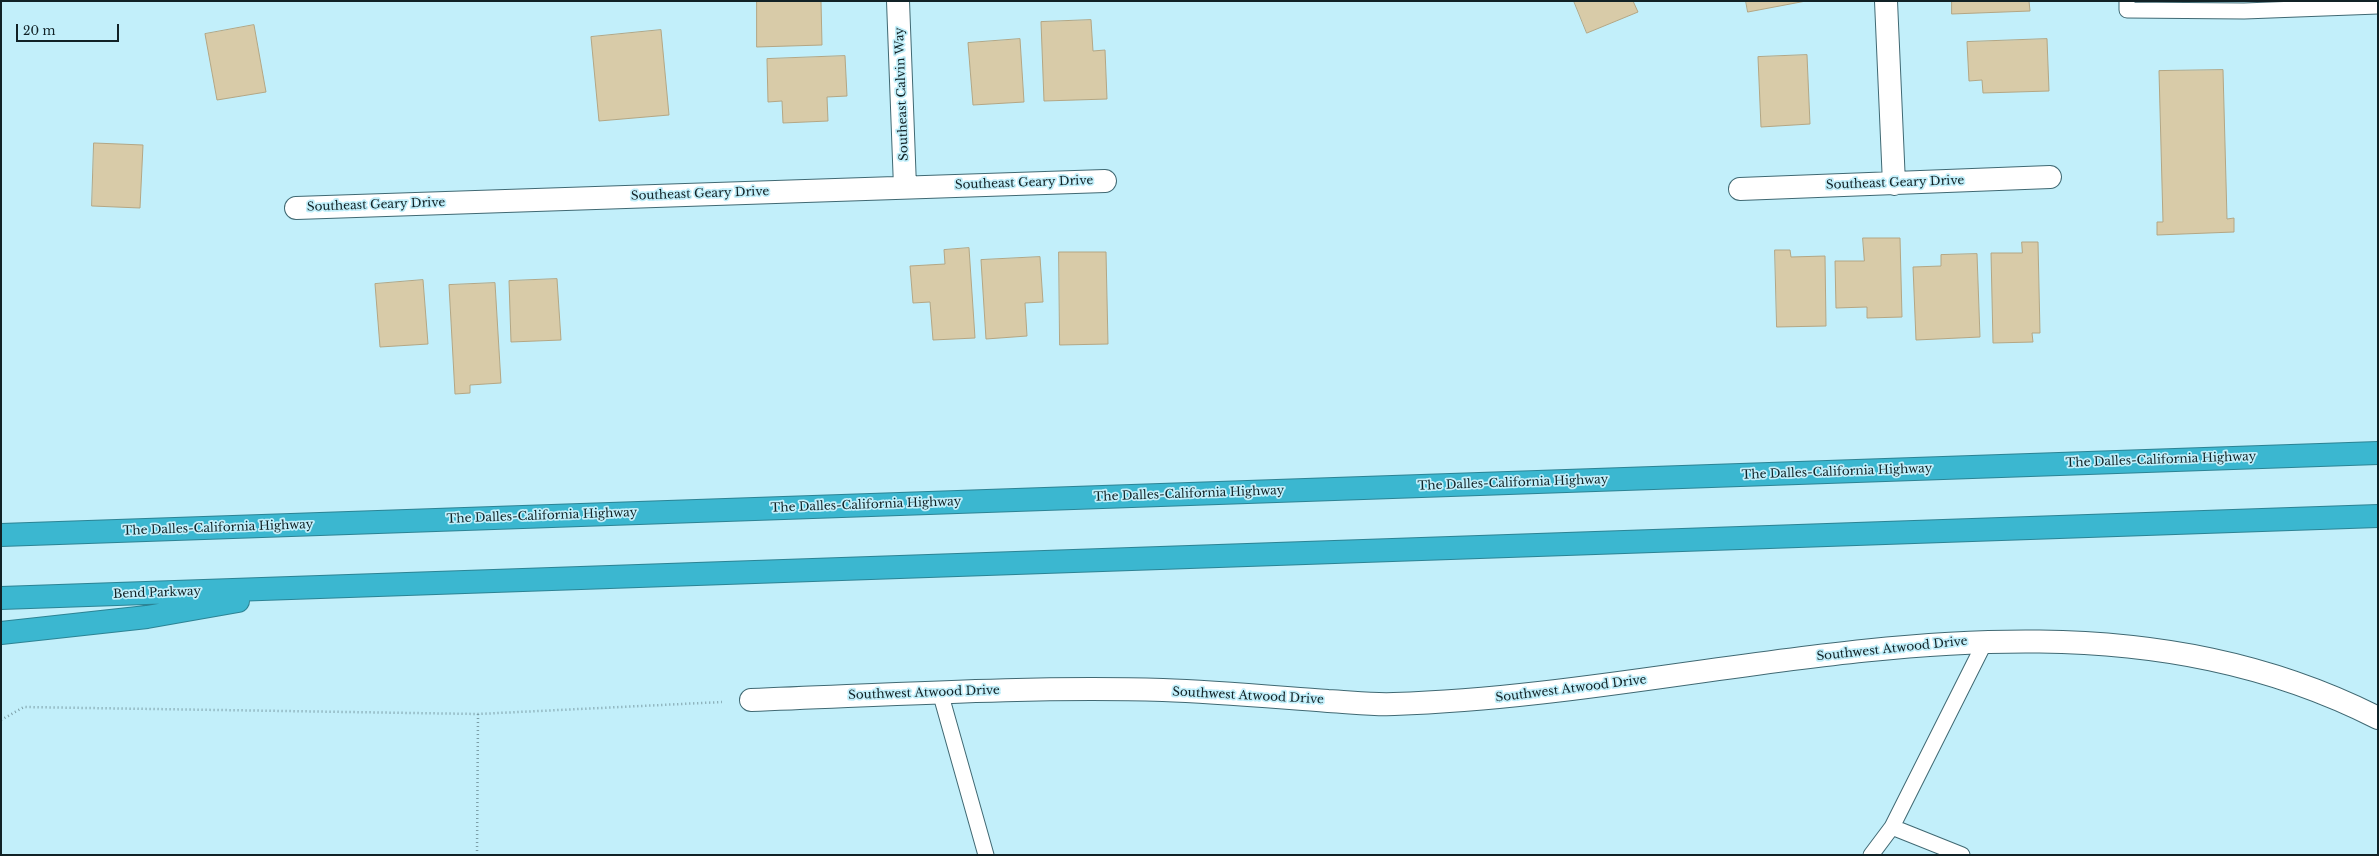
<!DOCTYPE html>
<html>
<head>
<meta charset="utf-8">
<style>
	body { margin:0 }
	#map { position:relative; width:2379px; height:856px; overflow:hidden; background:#c2effa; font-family:"Libre Baskerville",serif }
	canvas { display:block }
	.frame { position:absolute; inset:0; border:2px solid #112226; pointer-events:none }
	.scale { position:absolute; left:16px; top:24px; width:103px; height:18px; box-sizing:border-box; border:2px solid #112226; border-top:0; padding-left:5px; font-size:12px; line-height:14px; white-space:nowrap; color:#112226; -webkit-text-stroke:3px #c2effa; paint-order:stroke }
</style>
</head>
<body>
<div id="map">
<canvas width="2379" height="856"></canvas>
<div class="frame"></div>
<div class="scale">20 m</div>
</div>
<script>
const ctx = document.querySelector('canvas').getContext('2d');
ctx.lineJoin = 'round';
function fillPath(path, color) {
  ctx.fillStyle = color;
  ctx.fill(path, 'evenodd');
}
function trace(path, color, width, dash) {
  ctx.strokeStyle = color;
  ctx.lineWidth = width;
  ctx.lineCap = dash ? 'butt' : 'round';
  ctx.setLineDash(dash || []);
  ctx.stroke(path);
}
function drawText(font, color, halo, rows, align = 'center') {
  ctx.font = font + ' "Libre Baskerville",serif';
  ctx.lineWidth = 3.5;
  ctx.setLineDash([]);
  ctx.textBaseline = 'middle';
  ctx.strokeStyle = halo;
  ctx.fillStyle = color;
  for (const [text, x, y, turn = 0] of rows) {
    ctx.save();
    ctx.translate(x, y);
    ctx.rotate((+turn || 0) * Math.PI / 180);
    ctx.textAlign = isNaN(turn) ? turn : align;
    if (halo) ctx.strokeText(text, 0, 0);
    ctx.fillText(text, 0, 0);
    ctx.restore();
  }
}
const building = new Path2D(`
	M757 1H821L822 45 757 47Z
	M1574 1H1633L1638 12 1587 33Z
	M1746 1H1806L1748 12Z
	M1952 1H2029L2030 11 1952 14Z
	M1091 20 1093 51 1105 50 1107 99 1044 101 1041 22Z
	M254 25 266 92 217 100 205 34Z
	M661 30 669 115 599 121 591 37Z
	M1020 39 1024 102 973 105 968 43Z
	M2047 39 2049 91 1983 93 1982 80 1969 81 1967 42Z
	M1807 55 1810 124 1761 127 1758 57Z
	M845 56 847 96 827 97 828 121 783 123 782 101 768 102 767 59Z
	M2223 70 2227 219 2234 218V232L2157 235V222H2163L2159 71Z
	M94 143 143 145 140 208 92 206Z
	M1863 238H1900L1902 317 1867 318V307L1836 308 1835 261H1864Z
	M2022 242H2038L2040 333H2032L2033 342 1993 343 1991 253H2022Z
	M969 248 975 338 933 340 930 302 913 303 910 266 945 264 944 250Z
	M1775 250H1790L1791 257 1825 256 1826 326 1777 327Z
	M1059 252H1106L1108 344 1060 345Z
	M1977 254 1980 337 1916 340 1913 267 1941 266V255Z
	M1040 257 1043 302 1025 303 1027 336 986 339 981 260Z
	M557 279 561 340 511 342 509 281Z
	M423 280 428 344 380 347 375 284Z
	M495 283 501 383 470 385V393L455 394 449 285Z`);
fillPath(building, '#d8cba8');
trace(building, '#b3a684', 1);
const lane = new Path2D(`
	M2127 1V10L2244 11 2378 6
	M940 692 986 855
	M1892 827 1962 855
	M1871 855 1892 827 1986 640`);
const street = new Path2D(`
	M898 1 905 187
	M1886 1 1894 184
	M1740 189 2050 177
	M296 208 1105 181
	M751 700C888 695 1026 686 1163 690 1218 692 1273 697 1328 701 1350 702 1372 705 1394 704 1722 694 2066 560 2378 718`);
const highway = new Path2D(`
	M1 535 2378 453
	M1 598 2378 516
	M1 633 147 617 238 601`);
trace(lane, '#406973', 17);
trace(street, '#406973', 24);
trace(highway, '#2c8394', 24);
trace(new Path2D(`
	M1 720 24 707 478 714 722 702
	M477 855 478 714`), '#7c9ea7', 2.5, [1, 3]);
trace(lane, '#fff', 15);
trace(street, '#fff', 22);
trace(highway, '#3bb7d0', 22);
drawText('12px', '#112226', '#c2effa', [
	["Southeast Calvin Way",902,94,-92],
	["Southeast Geary Drive",1024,183,-2],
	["Southeast Geary Drive",1895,183,-2],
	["Southeast Geary Drive",700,194,-2],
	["Southeast Geary Drive",376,205,-2],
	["The Dalles-California Highway",2161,460,-2],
	["The Dalles-California Highway",1837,472,-2],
	["The Dalles-California Highway",1513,483,-2],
	["The Dalles-California Highway",1189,494,-2],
	["The Dalles-California Highway",866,505,-2],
	["The Dalles-California Highway",542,516,-2],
	["The Dalles-California Highway",218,528,-2],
	["Bend Parkway",157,593,-2],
	["Southwest Atwood Drive",1892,649,-6],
	["Southwest Atwood Drive",1571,689,-7],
	["Southwest Atwood Drive",924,693,-2],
	["Southwest Atwood Drive",1248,696,3]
]);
</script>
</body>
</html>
